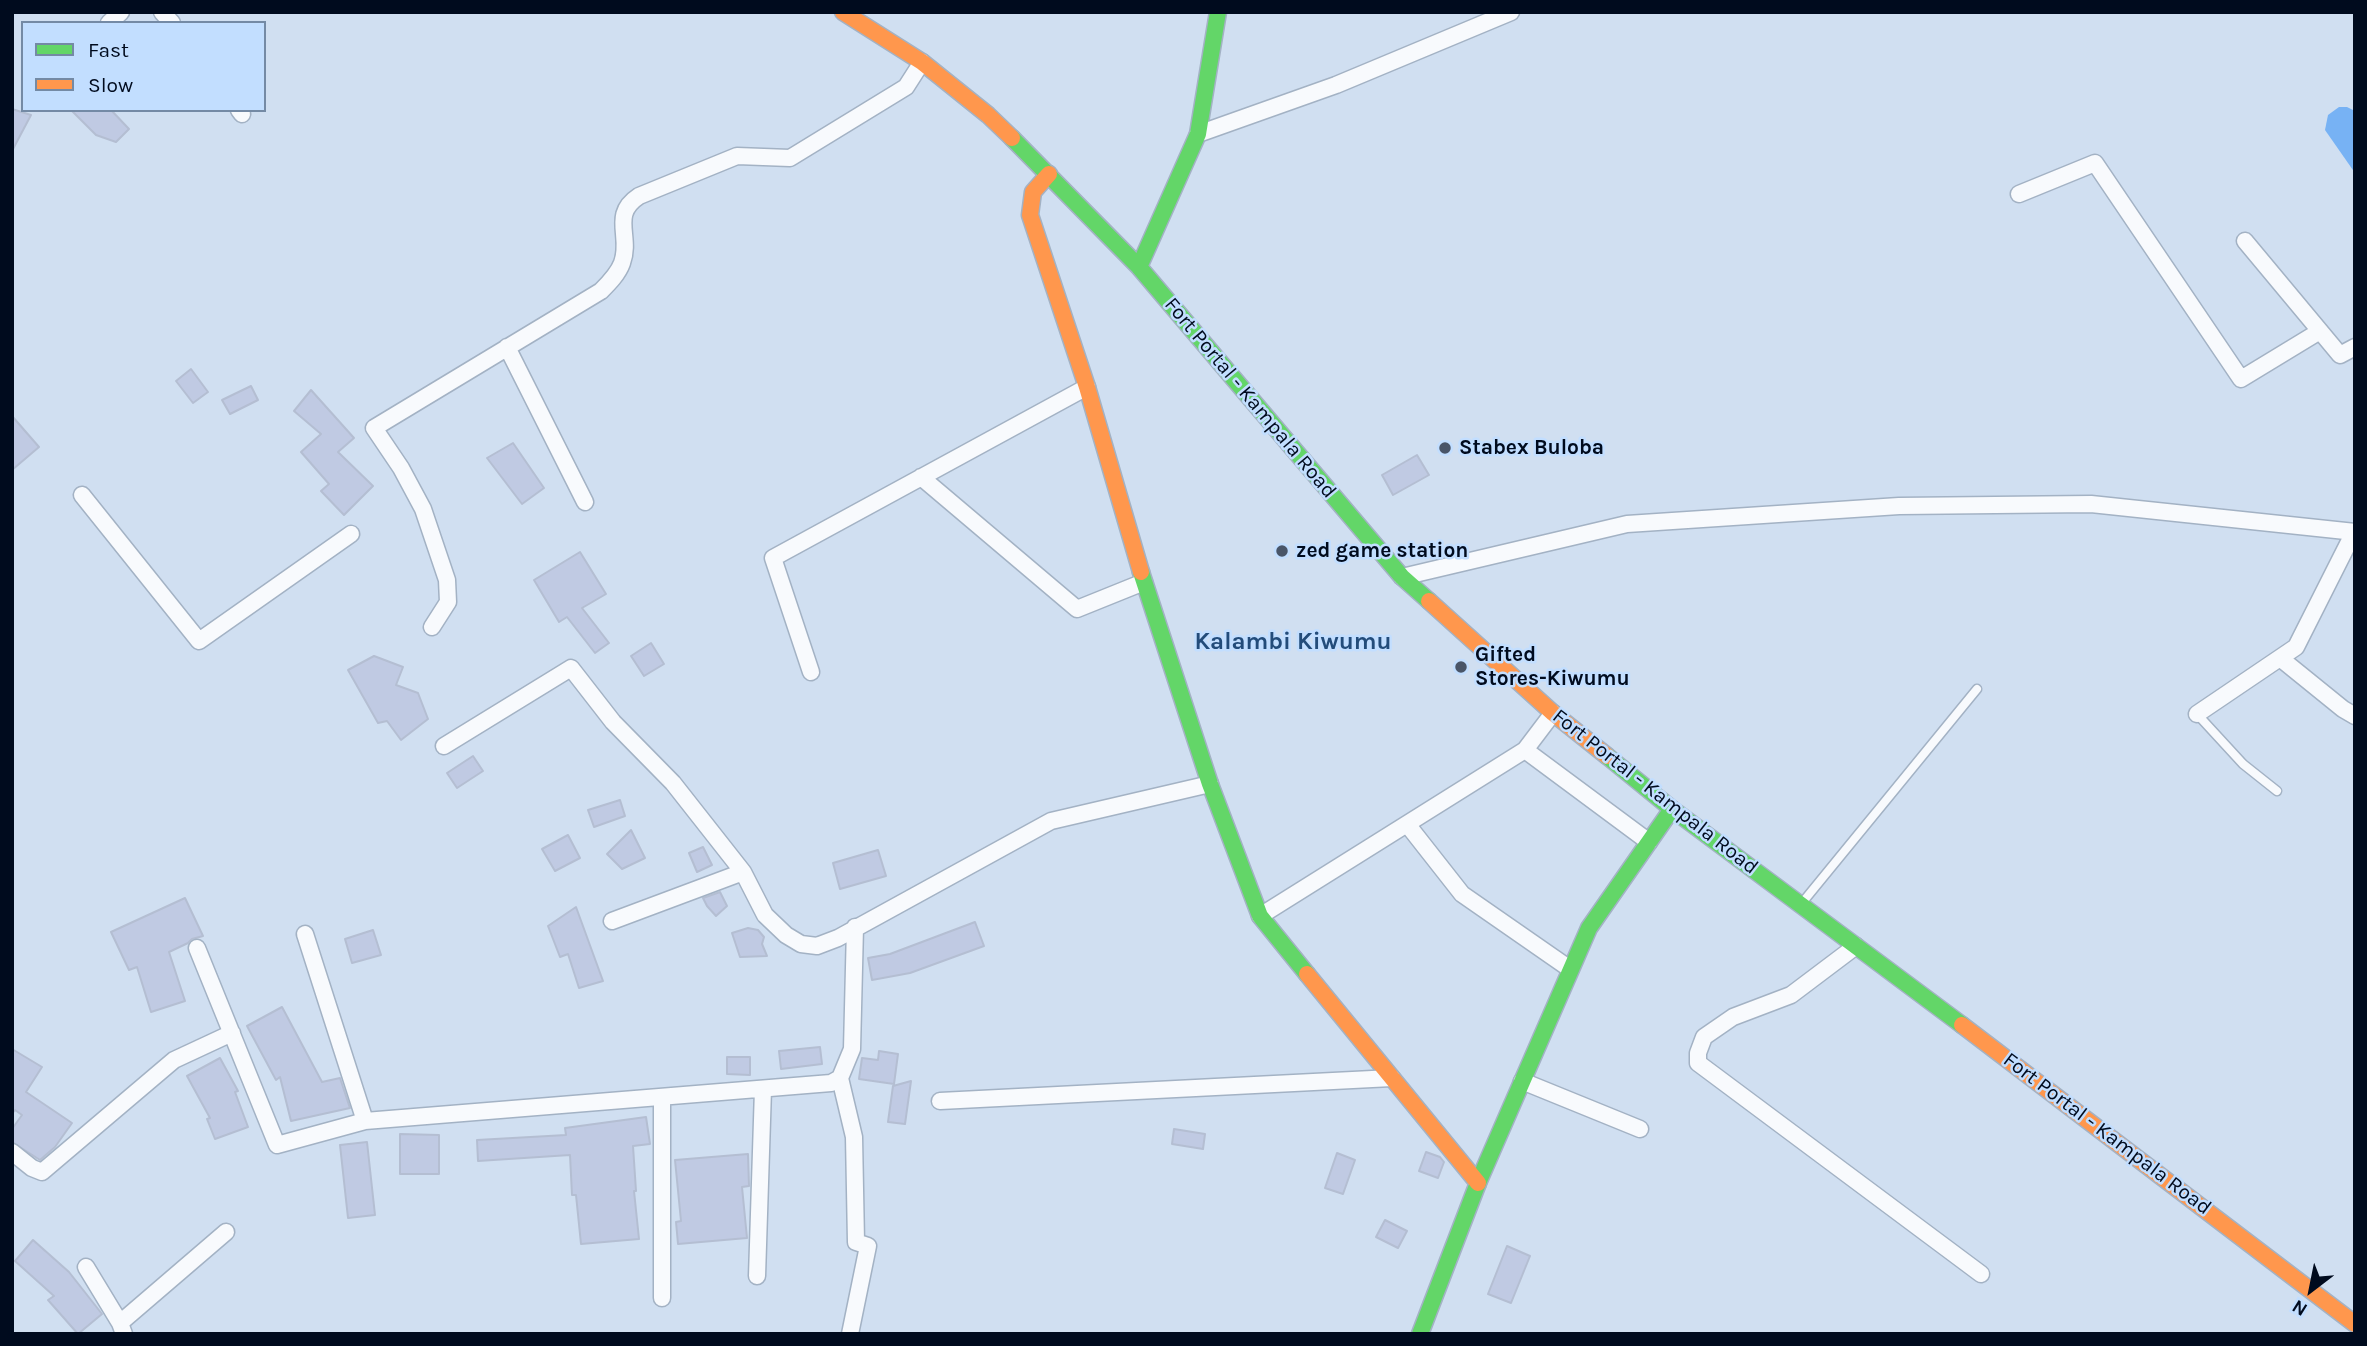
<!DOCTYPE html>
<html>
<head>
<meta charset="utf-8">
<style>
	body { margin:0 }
	#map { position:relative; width:2367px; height:1346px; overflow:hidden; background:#d0dff1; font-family:Karla,sans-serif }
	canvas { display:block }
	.frame { position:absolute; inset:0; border:14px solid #000b1e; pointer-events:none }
	.legend { position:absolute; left:21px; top:21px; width:245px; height:91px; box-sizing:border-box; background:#c2deff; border:2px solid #748aa5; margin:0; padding:9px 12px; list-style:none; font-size:21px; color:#000b1e }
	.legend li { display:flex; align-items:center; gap:14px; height:35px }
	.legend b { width:35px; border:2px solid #748aa5 }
	.north { position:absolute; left:2276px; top:1255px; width:70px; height:70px; -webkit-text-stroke:5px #c2deff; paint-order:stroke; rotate:212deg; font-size:19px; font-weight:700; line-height:28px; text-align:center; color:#000b1e }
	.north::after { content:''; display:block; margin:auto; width:24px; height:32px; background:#000b1e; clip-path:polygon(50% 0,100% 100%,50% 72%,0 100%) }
</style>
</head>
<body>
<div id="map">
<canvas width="2367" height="1346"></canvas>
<div class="frame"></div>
<ul class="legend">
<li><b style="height:9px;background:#63d668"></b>Fast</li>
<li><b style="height:9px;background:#ff974d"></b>Slow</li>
</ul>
<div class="north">N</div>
</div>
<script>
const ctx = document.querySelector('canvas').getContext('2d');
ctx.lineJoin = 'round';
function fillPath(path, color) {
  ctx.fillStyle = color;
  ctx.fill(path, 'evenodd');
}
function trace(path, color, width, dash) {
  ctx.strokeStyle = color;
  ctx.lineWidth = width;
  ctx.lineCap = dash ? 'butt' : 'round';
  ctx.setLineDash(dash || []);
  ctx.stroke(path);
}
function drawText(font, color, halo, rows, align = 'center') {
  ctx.font = font + ' Karla,sans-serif';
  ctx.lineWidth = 5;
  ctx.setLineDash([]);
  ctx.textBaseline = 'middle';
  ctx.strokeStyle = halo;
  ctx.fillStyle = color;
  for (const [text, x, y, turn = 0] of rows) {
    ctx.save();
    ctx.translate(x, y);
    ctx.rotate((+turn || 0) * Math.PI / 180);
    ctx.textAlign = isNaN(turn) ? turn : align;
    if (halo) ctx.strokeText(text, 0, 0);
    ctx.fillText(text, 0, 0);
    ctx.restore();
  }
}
fillPath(new Path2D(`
	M2339 107H2347L2355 111V173L2325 130 2328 115Z`), '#77b2f4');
const building = new Path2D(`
	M12 109 31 115 12 151Z
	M71 110H111L129 129 116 142 96 135Z
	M191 369 208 392 193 403 176 381Z
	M251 386 258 400 230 414 222 400Z
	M311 390 354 438 338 452 373 486 344 515 321 491 329 484 301 452 321 434 294 411Z
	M12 416 39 447 12 470Z
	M513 443 544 488 522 504 487 458Z
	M1417 455 1429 475 1393 495 1382 475Z
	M580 552 606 594 582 608 609 643 595 653 567 617 559 622 534 580Z
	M651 643 664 664 644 676 631 656Z
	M374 656 403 667 396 685 418 693 428 719 401 740 387 721 378 723 348 670Z
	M473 756 483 771 457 788 447 773Z
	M620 800 625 816 594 827 588 810Z
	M631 830 645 858 622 869 607 854Z
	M568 835 580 858 555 871 542 849Z
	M703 847 712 865 697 872 689 853Z
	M878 850 886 876 840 889 833 863Z
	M720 892 727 906 716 916 707 906 703 898Z
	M185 898 203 936 192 939 188 943 169 952 185 1001 151 1012 137 967 129 970 111 932Z
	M576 907 603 981 579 988 568 954 560 957 548 926Z
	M975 922 984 946 910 973 872 980 868 958 890 954Z
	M748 928 758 930 764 937 762 944 767 956 740 957 732 933Z
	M373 930 381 955 352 963 345 939Z
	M282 1007 322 1082 340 1078 350 1108 291 1121 280 1077 276 1080 247 1026Z
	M820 1047 822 1064 781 1069 779 1051Z
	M12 1049 42 1067 26 1092 72 1123 55 1147 40 1160 12 1142V1129L22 1115 15 1110 12 1114Z
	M879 1051 898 1054 894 1084 859 1079 862 1058 878 1060Z
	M727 1057H750V1075L727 1074Z
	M220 1058 238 1091 235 1092 248 1127 215 1139 207 1119 210 1118 187 1076Z
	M911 1081 905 1124 888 1122 893 1086Z
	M646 1117 650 1144 633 1146 636 1191H634L639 1239 581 1244 576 1195H572L570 1155 478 1161 477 1140 566 1135 565 1128Z
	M1174 1129 1205 1134 1203 1149 1172 1144Z
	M400 1134 439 1135V1174H400Z
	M367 1142 375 1215 348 1218 340 1145Z
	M1426 1152 1440 1157 1444 1162 1438 1178 1419 1171Z
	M1337 1153 1355 1160 1343 1194 1325 1188Z
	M748 1154 749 1186 742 1187 747 1238 678 1244 676 1222 681 1221 675 1160Z
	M1385 1220 1407 1231 1398 1248 1376 1237Z
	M33 1240 69 1272 102 1314 78 1334 48 1300 54 1296 15 1261Z
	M1507 1246 1530 1256 1511 1303 1488 1294Z`);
fillPath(building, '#c0cae3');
trace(building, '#b4bed2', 2);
const lane = new Path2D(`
	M2197 714 2243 764 2277 791
	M1802 903 1977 689`);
const street = new Path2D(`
	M162 12 172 23
	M109 23 121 12
	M239 110 242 114
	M1198 134 1336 85 1511 12
	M2019 194 2095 163 2241 379 2320 331
	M2245 241 2340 355 2355 347
	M507 347 585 502
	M921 477 1077 609 1144 582
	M82 495 199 641 351 534
	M1402 577 1627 524 1899 506 2091 504 2355 532
	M432 627 448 602 447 580 423 509 401 468 374 428 601 291C609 283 618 274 622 263 632 236 610 215 639 196L737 156 790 158 906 87 922 62
	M2280 658 2343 709 2355 716
	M811 672 773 558 1087 387
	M2197 714 2296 647 2354 532
	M444 746 571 668 613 722 673 783 743 872 765 915 786 935 801 944 817 946 838 938 1051 821 1210 784
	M1525 750 1649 842
	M1407 824 1462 894 1570 969
	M1260 916 1525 750 1553 713
	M612 921 743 872
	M305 934 365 1121
	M1856 946 1791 995 1733 1017 1704 1037 1698 1053V1063L1981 1274
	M197 948 277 1145 365 1121 831 1083 840 1078 852 1049 855 927
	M840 1078 854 1137 856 1242 868 1246 850 1334
	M1522 1081 1640 1129
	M940 1101 1392 1078
	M12 1152 32 1168 42 1172 174 1060 232 1033
	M86 1267 120 1323 124 1334
	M757 1276 763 1089
	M662 1298V1097
	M120 1323 226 1232`);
const fast = new Path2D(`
	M1012 138 1139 267 1402 577 1429 601
	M1139 267 1198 134 1218 12
	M1141 572 1210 784 1260 916 1307 974
	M1607 756 1672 809 1962 1025
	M1420 1334 1478 1183 1589 928 1672 809`);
const slow = new Path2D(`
	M843 12 922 62 988 115 1012 138
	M1049 174 1033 192 1030 215 1087 387 1141 572
	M1429 601 1553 713 1607 756
	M1307 974 1478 1183
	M1962 1025 2355 1324`);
trace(lane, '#a3b2c4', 11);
trace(street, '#a3b2c4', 19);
trace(fast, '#a3b2c4', 19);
trace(slow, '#a3b2c4', 19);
trace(lane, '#f8fafd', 8);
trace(street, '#f8fafd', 16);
trace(fast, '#63d668', 16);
trace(slow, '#ff974d', 16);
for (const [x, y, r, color] of [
	[1445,448,7,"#495568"],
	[1282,551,7,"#495568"],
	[1461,667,7,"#495568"]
]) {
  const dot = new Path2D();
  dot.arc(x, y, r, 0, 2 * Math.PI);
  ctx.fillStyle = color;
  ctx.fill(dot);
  trace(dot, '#c2deff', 2.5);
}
drawText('21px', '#000b1e', '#c2deff', [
	["Fort Portal - Kampala Road",1250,398,50],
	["Fort Portal - Kampala Road",1655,792,38],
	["Fort Portal - Kampala Road",2107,1134,37]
]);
drawText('bold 21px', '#000b1e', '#c2deff', [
	["Stabex Buloba",1459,448],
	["zed game station",1296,551],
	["Gifted",1475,655],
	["Stores-Kiwumu",1475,679]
], 'left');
drawText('bold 24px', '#234c7a', '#c2deff', [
	["Kalambi Kiwumu",1293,642]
]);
</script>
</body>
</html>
